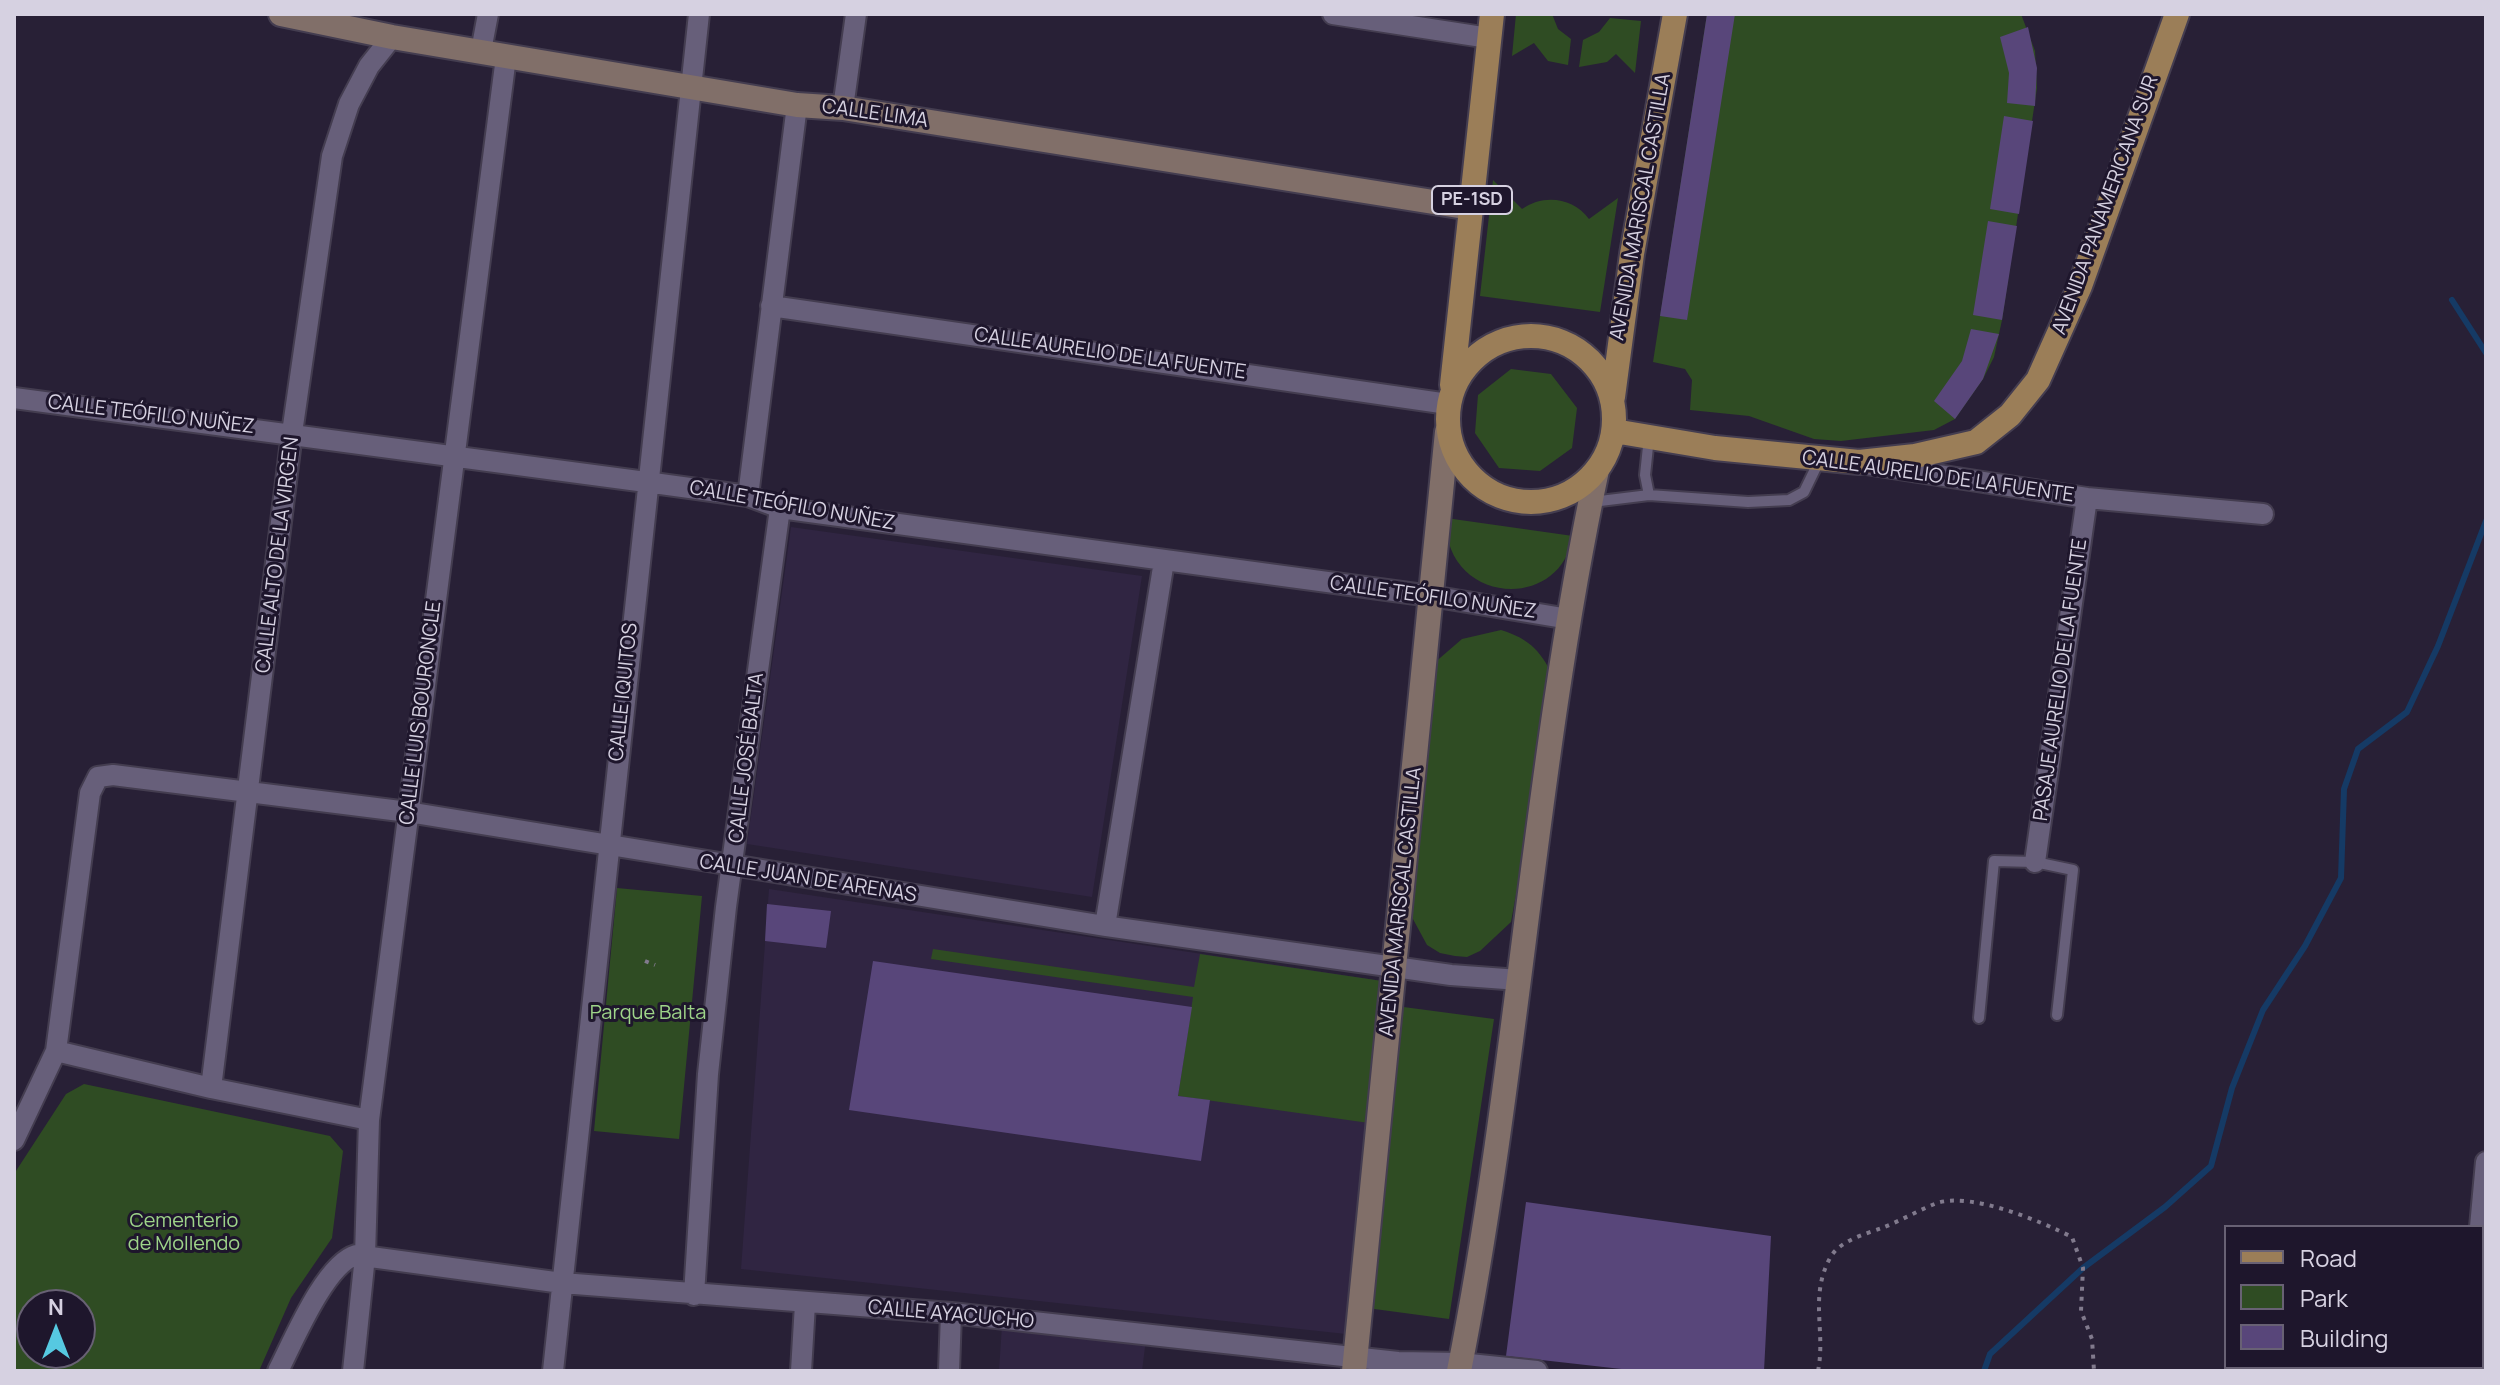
<!DOCTYPE html>
<html>
<head>
<meta charset="utf-8">
<style>
	body { margin:0 }
	#map { position:relative; width:2500px; height:1385px; overflow:hidden; background:#282036; font-family:Manrope,sans-serif }
	canvas { display:block }
	.frame { position:absolute; inset:0; border:16px solid #d6d1e1; pointer-events:none }
	.legend { position:absolute; left:2224px; top:1225px; width:260px; height:144px; box-sizing:border-box; background:#1e162c; border:2px solid #686174; margin:0; padding:10px 14px; list-style:none; font-size:24px; color:#d6d1e1 }
	.legend li { display:flex; align-items:center; gap:16px; height:40px }
	.legend b { width:40px; border:2px solid #686174 }
	.north { position:absolute; left:16px; top:1289px; width:80px; height:80px; box-sizing:border-box; background:#1e162c; border:2px solid #686174; border-radius:50%; rotate:0deg; font-size:22px; font-weight:700; line-height:32px; text-align:center; color:#d6d1e1 }
	.north::after { content:''; display:block; margin:auto; width:28px; height:36px; background:#56c9e1; clip-path:polygon(50% 0,100% 100%,50% 72%,0 100%) }
</style>
</head>
<body>
<div id="map">
<canvas width="2500" height="1385"></canvas>
<div class="frame"></div>
<ul class="legend">
<li><b style="height:10px;background:#9b7e58"></b>Road</li>
<li><b style="height:22px;background:#2f4c23"></b>Park</li>
<li><b style="height:22px;background:#58467a"></b>Building</li>
</ul>
<div class="north">N</div>
</div>
<script>
const ctx = document.querySelector('canvas').getContext('2d');
ctx.lineJoin = 'round';
function fillPath(path, color) {
  ctx.fillStyle = color;
  ctx.fill(path, 'evenodd');
}
function trace(path, color, width, dash) {
  ctx.strokeStyle = color;
  ctx.lineWidth = width;
  ctx.lineCap = dash ? 'butt' : 'round';
  ctx.setLineDash(dash || []);
  ctx.stroke(path);
}
function drawText(font, color, halo, rows, align = 'center') {
  ctx.font = font + ' Manrope,sans-serif';
  ctx.lineWidth = 6;
  ctx.setLineDash([]);
  ctx.textBaseline = 'middle';
  ctx.strokeStyle = halo;
  ctx.fillStyle = color;
  for (const [text, x, y, turn = 0] of rows) {
    ctx.save();
    ctx.translate(x, y);
    ctx.rotate((+turn || 0) * Math.PI / 180);
    ctx.textAlign = isNaN(turn) ? turn : align;
    if (halo) ctx.strokeText(text, 0, 0);
    ctx.fillText(text, 0, 0);
    ctx.restore();
  }
}
fillPath(new Path2D(`
	M791 527 1142 576 1092 897 747 844Z
	M769 889 1389 982 1346 1334 741 1269Z
	M1002 1325 1146 1339 1142 1371H999Z`), '#302542');
fillPath(new Path2D(`
	M1516 14H1552L1558 29 1571 39 1568 65 1548 61 1534 43 1512 56Z
	M1707 14H2021L2035 51 2037 88 2002 320 1994 357 1983 379 1955 419 1934 430 1841 441 1814 439 1749 416 1690 410 1692 380 1685 369 1653 362Z
	M1610 18 1641 21 1635 73 1616 54 1607 62 1579 67 1583 40 1599 32Z
	M1493 180 1522 209C1543 194 1573 197 1589 219L1618 198 1600 312 1480 296Z
	M1511 369 1551 374 1577 408 1572 448 1540 471 1499 468 1475 433 1478 395Z
	M1446 518 1573 536C1560 614 1443 604 1446 518Z
	M1501 630C1531 639 1542 653 1555 680L1511 922 1480 951 1467 957 1455 956 1440 953 1427 945 1407 908 1433 664 1462 639Z
	M617 888 702 896 679 1139 594 1131Z
	M933 949 1194 987 1200 954 1389 982 1369 1123 1178 1096 1193 997 931 959Z
	M1396 1006 1494 1019 1449 1319 1367 1308Z
	M84 1084 330 1136 343 1151 332 1238 291 1298 259 1371H14V1174L66 1094ZM32 1305H80V1353H32Z`), '#2f4c23');
trace(new Path2D(`
	M2452 300 2486 353
	M1984 1371 1990 1354 2083 1268 2165 1207 2211 1166 2232 1088 2263 1010 2305 946 2341 878 2344 789 2358 749 2407 712 2438 646 2486 521`), '#153a65', 6);
fillPath(new Path2D(`
	M1707 14H1735L1687 320 1660 316Z
	M2028 27 2037 68 2035 106 2007 103 2009 73 2000 37Z
	M2004 116 2033 121 2019 214 1990 209Z
	M1988 221 2017 226 2002 320 1973 315Z
	M1971 329 1999 334 1983 379 1955 419 1934 401 1962 361Z
	M767 904 831 911 826 948 765 941Z
	M873 961 1192 1007 1178 1096 1210 1100 1201 1161 849 1110Z
	M1526 1202 1771 1236 1764 1371H1639L1506 1356Z`), '#58467a');
const lane = new Path2D(`
	M1649 495 1645 475 1649 437
	M1592 502 1649 495 1748 502 1789 500 1804 492 1820 459
	M1979 1018 1994 861 2035 862 2073 870 2057 1015`);
const street = new Path2D(`
	M1333 14 1489 38
	M481 51 488 14
	M843 108 856 14
	M771 306 1448 404
	M14 398 646 482 748 496 780 508 1431 596 1569 619
	M1866 464 2087 498 2263 514
	M748 496 797 105
	M2035 862 2087 498
	M1105 926 1164 561
	M56 1051 211 1088 369 1120
	M211 1088 292 433 332 156 349 104 369 66 392 37
	M14 1140 56 1051 90 793 98 777 113 775 408 812 1105 926 1451 975 1519 980
	M2480 1227 2486 1162
	M694 1295 708 1074 726 907 780 508
	M2482 1325 2486 1326
	M278 1371C293 1342 325 1264 356 1255L562 1283 951 1313 1398 1362 1460 1363 1537 1371
	M353 1371 365 1256 369 1120 506 57
	M553 1371 699 14
	M801 1371 805 1304
	M949 1371 951 1313
	M2275 1371 2276 1367
	M2466 1371V1367`);
const secondary = new Path2D(`
	M281 14 392 37 797 105 843 108 1471 208
	M1354 1371 1447 432
	M1459 1371C1518 1073 1534 767 1597 470`);
const primary = new Path2D(`
	M1448 419a83 83 0 1 1 166 0a83 83 0 1 1-166 0Z
	M1452 385 1492 14
	M1613 397 1632 254 1675 14
	M1614 431 1715 448 1859 462 1915 456 1976 442 2010 415 2038 380 2080 286 2177 14`);
trace(lane, '#443d50', 14);
trace(street, '#443d50', 24);
trace(secondary, '#443d50', 28);
trace(primary, '#443d50', 28);
trace(new Path2D(`
	M645 961 655 965
	M1818 1371C1826 1331 1809 1297 1830 1258 1839 1241 1865 1234 1882 1228 1900 1221 1919 1210 1937 1203 1972 1192 2040 1221 2072 1237L2083 1268 2081 1311 2092 1339 2094 1371`), '#817a8d', 4, [4, 6]);
trace(lane, '#675f7a', 10);
trace(street, '#675f7a', 20);
trace(secondary, '#816f69', 24);
trace(primary, '#9b7e58', 24);
for (const [x, y, w] of [
	[1472,200,80]
]) {
  const box = new Path2D();
  box.roundRect(x - w / 2, y - 14, w, 28, 6);
  ctx.fillStyle = '#1e162c';
  ctx.fill(box);
  trace(box, '#d6d1e1', 2);
}
drawText('bold 18px', '#d6d1e1', null, [
	["PE-1SD",1472,200]
]);
drawText('20px', '#d6d1e1', '#1e162c', [
	["CALLE LIMA",875,114,8],
	["AVENIDA PANAMERICANA SUR",2106,205,-70],
	["AVENIDA MARISCAL CASTILLA",1641,207,-80],
	["CALLE AURELIO DE LA FUENTE",1110,354,8],
	["CALLE TEÓFILO NUÑEZ",151,415,7],
	["CALLE AURELIO DE LA FUENTE",1938,477,8],
	["CALLE TEÓFILO NUÑEZ",792,506,10],
	["CALLE ALTO DE LA VIRGEN",278,555,-83],
	["CALLE TEÓFILO NUÑEZ",1433,598,8],
	["PASAJE AURELIO DE LA FUENTE",2061,680,-82],
	["CALLE IQUITOS",624,692,-84],
	["CALLE LUIS BOURONCLE",421,713,-83],
	["CALLE JOSÉ BALTA",747,758,-83],
	["CALLE JUAN DE ARENAS",808,879,9],
	["AVENIDA MARISCAL CASTILLA",1401,902,-84],
	["CALLE AYACUCHO",951,1315,5]
]);
drawText('20px', '#9ed489', '#1e162c', [
	["Parque Balta",648,1013],
	["Cementerio",184,1221],
	["de Mollendo",184,1244]
]);
</script>
</body>
</html>
